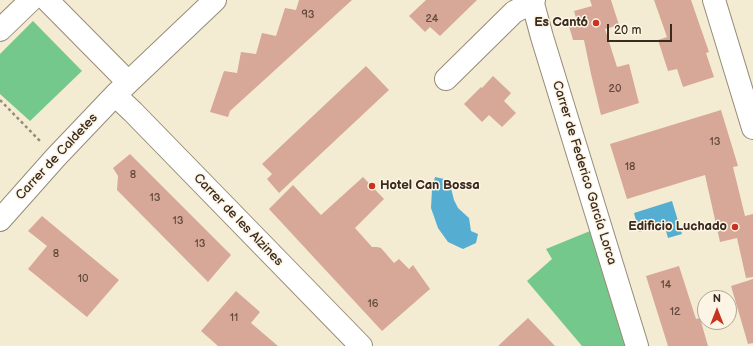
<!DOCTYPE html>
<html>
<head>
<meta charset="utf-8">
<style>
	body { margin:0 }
	#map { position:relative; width:753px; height:346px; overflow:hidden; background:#f3ecd2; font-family:"Balsamiq Sans",sans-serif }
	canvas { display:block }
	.north { position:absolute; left:697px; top:290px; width:40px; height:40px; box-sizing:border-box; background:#fcf5e5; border:1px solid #afa495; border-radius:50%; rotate:0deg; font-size:11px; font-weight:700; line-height:16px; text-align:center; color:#3b2a1e }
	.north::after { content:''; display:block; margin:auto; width:14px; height:18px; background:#c8321e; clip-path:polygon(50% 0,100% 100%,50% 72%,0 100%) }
	.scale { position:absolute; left:607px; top:24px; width:65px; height:18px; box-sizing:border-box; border:2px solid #3b2a1e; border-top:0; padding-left:5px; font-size:12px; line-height:14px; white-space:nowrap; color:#3b2a1e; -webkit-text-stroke:3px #fcf5e5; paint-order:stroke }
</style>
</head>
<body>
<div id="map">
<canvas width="753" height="346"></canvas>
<div class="north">N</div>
<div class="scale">20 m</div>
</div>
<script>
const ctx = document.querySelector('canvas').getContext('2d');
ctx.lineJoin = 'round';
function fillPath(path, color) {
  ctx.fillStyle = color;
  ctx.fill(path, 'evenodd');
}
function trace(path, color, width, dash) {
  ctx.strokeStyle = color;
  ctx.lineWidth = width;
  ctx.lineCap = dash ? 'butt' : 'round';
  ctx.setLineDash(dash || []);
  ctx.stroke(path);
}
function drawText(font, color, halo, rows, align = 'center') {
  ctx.font = font + ' "Balsamiq Sans",sans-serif';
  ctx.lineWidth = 3;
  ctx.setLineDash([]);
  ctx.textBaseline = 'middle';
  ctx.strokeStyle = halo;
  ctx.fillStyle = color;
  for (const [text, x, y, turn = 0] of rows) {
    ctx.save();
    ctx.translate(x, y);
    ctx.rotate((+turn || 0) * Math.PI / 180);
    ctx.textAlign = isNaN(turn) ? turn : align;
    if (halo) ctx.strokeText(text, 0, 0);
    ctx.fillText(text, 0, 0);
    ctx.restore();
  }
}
fillPath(new Path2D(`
	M33 21 82 71 30 121 0 94V54Z
	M590 231 625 346H582L527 281 552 259 546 249Z`), '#74c88b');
fillPath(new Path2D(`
	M435 177 444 179 450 184 454 200 458 208 469 218 471 231 478 234 476 243 463 249 448 242 438 228 431 208 432 189Z
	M672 201 682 234 668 238 664 224 639 232 634 213Z`), '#55aed2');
fillPath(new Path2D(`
	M299 0H352L230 111 228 117 210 112 224 71 237 73 241 52 256 54 262 33 276 36 285 8 296 10Z
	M426 0H477L440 36 430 27 425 32 409 16Z
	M590 0H611L619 25 605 29 617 67 629 64 639 103 601 115 591 74 584 40H573L569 26 577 21 574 11 592 6Z
	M654 0H691L709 52 706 53 714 77 683 87 677 69 668 71 658 40 667 37Z
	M366 66 389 90 279 193 267 179 272 174 262 164Z
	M493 76 511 93 504 101 516 113 502 127 489 115 482 122 464 104 481 87 482 88Z
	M721 110 738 166 733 167 745 216 753 214V277L746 278 737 238 720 242 705 175 627 199 610 144Z
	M130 154 231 255 208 282 117 190 118 176 113 168Z
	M363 177 384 199 355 228 372 247H377L381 248 394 263 399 259 409 269 413 265 430 289 382 331 269 209 293 185 321 215Z
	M42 216 119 280 87 317 28 269 47 246 28 231Z
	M679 266 696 319 700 318 708 346H668L646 276Z
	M753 279V343L748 344 731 286Z
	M236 291 260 312 251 323 278 346H218L201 331Z
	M528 318 555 346H498Z`), '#d7a798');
const minor = new Path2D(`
	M47 0 128 82
	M532 0 542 37 637 346
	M714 0 753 128
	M0 30 31 0
	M446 79 514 12 533 2 534 0
	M115 95 133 112 361 346
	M0 220 56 157 115 95 215 0`);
trace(minor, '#978b78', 24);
trace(new Path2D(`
	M0 100 40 141`), '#978b78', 2.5, [3, 3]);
trace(minor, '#fff', 22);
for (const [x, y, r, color] of [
	[596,23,4,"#c8321e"],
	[372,186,4,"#c8321e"],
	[735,227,4,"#c8321e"]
]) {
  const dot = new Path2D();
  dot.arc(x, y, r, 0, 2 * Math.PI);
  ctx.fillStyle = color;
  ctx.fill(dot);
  trace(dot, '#fcf5e5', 1.5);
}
drawText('11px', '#62493c', null, [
	["93",308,15],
	["24",432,19],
	["20",615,89],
	["13",715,142],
	["18",630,167],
	["8",133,175],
	["13",155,198],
	["13",178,221],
	["13",200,244],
	["8",56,254],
	["10",83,279],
	["14",666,285],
	["16",373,304],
	["12",675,312],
	["11",234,318]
]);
drawText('bold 13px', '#3b2a1e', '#fcf5e5', [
	["Es Cantó",588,23],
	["Hotel Can Bossa",380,186,"left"],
	["Edificio Luchado",727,227]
], 'right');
drawText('13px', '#3b2a1e', '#fcf5e5', [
	["Carrer de Caldetes",57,157,-47],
	["Carrer de Federico García Lorca",584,173,73],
	["Carrer de les Alzines",238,220,46]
]);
</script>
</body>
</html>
